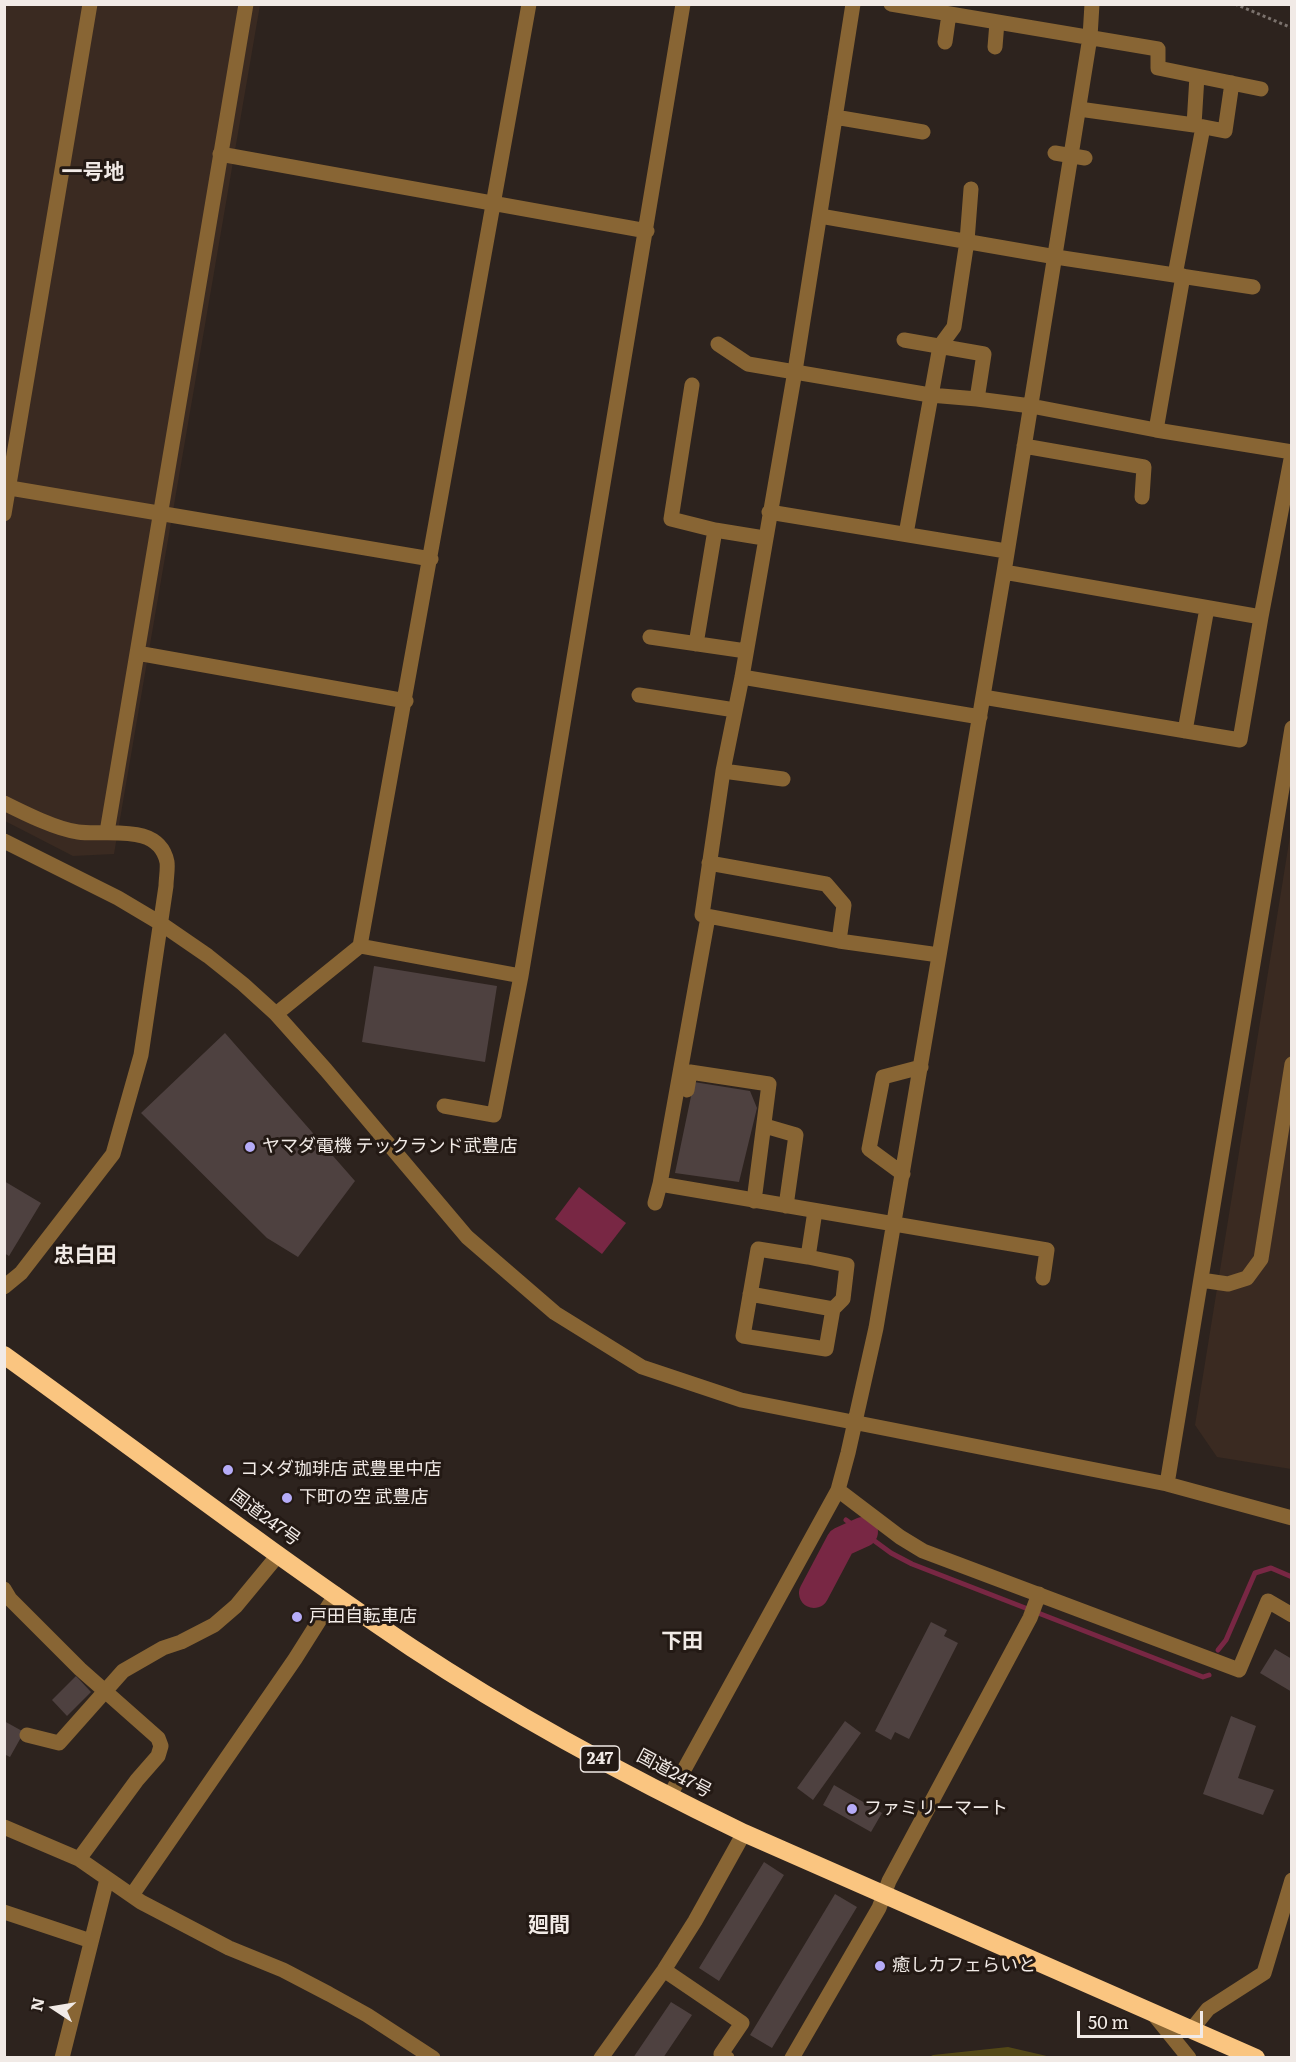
<!DOCTYPE html>
<html>
<head>
<meta charset="utf-8">
<style>
	body { margin:0 }
	#map { position:relative; width:1296px; height:2062px; overflow:hidden; background:#2d231e; font-family:Literata,serif }
	canvas { display:block }
	.frame { position:absolute; inset:0; border:6px solid #f1eae6; pointer-events:none }
	.north { position:absolute; left:24px; top:1978px; width:60px; height:60px; -webkit-text-stroke:4px #231914; paint-order:stroke; rotate:282deg; font-size:16px; font-weight:700; line-height:24px; text-align:center; color:#f1eae6 }
	.north::after { content:''; display:block; margin:auto; width:21px; height:27px; background:#f1eae6; clip-path:polygon(50% 0,100% 100%,50% 72%,0 100%) }
	.scale { position:absolute; left:1077px; top:2011px; width:126px; height:27px; box-sizing:border-box; border:3px solid #f1eae6; border-top:0; padding-left:8px; font-size:18px; line-height:21px; white-space:nowrap; color:#f1eae6; -webkit-text-stroke:4px #231914; paint-order:stroke }
</style>
</head>
<body>
<div id="map">
<canvas width="1296" height="2062"></canvas>
<div class="frame"></div>
<div class="north">N</div>
<div class="scale">50 m</div>
</div>
<script>
const ctx = document.querySelector('canvas').getContext('2d');
ctx.lineJoin = 'round';
function fillPath(path, color) {
  ctx.fillStyle = color;
  ctx.fill(path, 'evenodd');
}
function trace(path, color, width, dash) {
  ctx.strokeStyle = color;
  ctx.lineWidth = width;
  ctx.lineCap = dash ? 'butt' : 'round';
  ctx.setLineDash(dash || []);
  ctx.stroke(path);
}
function drawText(font, color, halo, rows, align = 'center') {
  ctx.font = font + ' Literata,"Noto Sans JP",serif';
  ctx.lineWidth = 6;
  ctx.setLineDash([]);
  ctx.textBaseline = 'middle';
  ctx.strokeStyle = halo;
  ctx.fillStyle = color;
  for (const [text, x, y, turn = 0] of rows) {
    ctx.save();
    ctx.translate(x, y);
    ctx.rotate((+turn || 0) * Math.PI / 180);
    ctx.textAlign = isNaN(turn) ? turn : align;
    if (halo) ctx.strokeText(text, 0, 0);
    ctx.fillText(text, 0, 0);
    ctx.restore();
  }
}
fillPath(new Path2D(`
	M4 5H260L114 854 73 856 5 821Z
	M1291 830V1469L1217 1457 1195 1425Z`), '#3a2a21');
fillPath(new Path2D(`
	M1008 2047 1051 2057H929L933 2055Z`), '#544917');
fillPath(new Path2D(`
	M579 1187 626 1223 602 1254 555 1219Z`), '#782744');
trace(new Path2D(`
	M846 1520 891 1553 912 1564 1203 1677 1209 1675
	M1218 1650 1226 1640 1255 1573 1271 1568 1292 1577`), '#782744', 5);
trace(new Path2D(`
	M814 1593 841 1542 863 1532`), '#782744', 30);
fillPath(new Path2D(`
	M374 966 497 986 485 1062 362 1042Z
	M225 1033 355 1181 298 1257 267 1238 141 1113Z
	M694 1082 750 1091 757 1108 739 1182 675 1173Z
	M4 1181 41 1203 9 1256 4 1253Z
	M931 1622 947 1630 944 1636 958 1643 909 1739 895 1732 891 1740 875 1731Z
	M1275 1649 1292 1659V1692L1260 1673Z
	M76 1676 91 1692 67 1716 52 1700Z
	M1231 1716 1256 1726 1238 1778 1274 1790 1263 1815 1203 1794Z
	M4 1721 24 1732 10 1757 4 1754Z
	M845 1721 861 1733 813 1800 797 1788Z
	M834 1785 882 1813 871 1832 823 1805Z
	M764 1862 784 1875 719 1981 699 1968Z
	M835 1894 857 1907 772 2048 750 2035Z
	M671 2002 692 2015 663 2058H633Z`), '#4e4140');
trace(new Path2D(`
	M1235 4 1292 28`), '#7b726d', 3, [3, 3]);
trace(new Path2D(`
	M853 4 795 371 742 677 723 771 702 915 839 941 939 955
	M891 4 1158 49V68L1261 89
	M945 42 949 14
	M995 47 997 22
	M1197 76 1194 125 1225 131 1232 83
	M1079 109 1194 125
	M835 117 923 132
	M1055 153 1085 158
	M220 154 647 231
	M820 216 1056 257 1253 287
	M1175 275 1203 127
	M904 340 984 354 977 399
	M718 344 748 364 930 395 977 399 1031 406 1156 430 1292 452
	M692 385 671 519 715 530 764 538
	M1156 430 1183 276
	M1024 446 1144 467 1142 497
	M4 487 431 559
	M769 512 1006 551
	M4 514 90 4
	M906 534 940 346 954 327 967 241 971 189
	M1004 572 1261 617
	M650 637 746 651
	M696 644 715 530
	M137 653 406 701
	M742 677 980 717
	M639 695 735 710
	M983 697 1240 740 1261 617 1292 454
	M1185 731 1207 608
	M723 771 783 779
	M4 803C24 813 56 829 78 832 106 836 159 822 167 862 168 869 166 879 166 886L141 1055 113 1154 21 1273 4 1287
	M107 832 246 4
	M4 841 118 898 160 923 208 956 243 984 276 1014 326 1070 467 1237 555 1313 642 1367 741 1400 1167 1484 1292 1518
	M709 863 826 884 844 905 839 941
	M708 917 660 1184 1047 1250 1043 1278
	M360 946 521 976
	M276 1014 360 946 529 4
	M687 1090 690 1072 769 1084 754 1201
	M444 1106 494 1115 521 976 683 4
	M765 1126 796 1135 786 1206
	M903 1174 869 1149 883 1077 921 1067
	M655 1203 660 1184
	M808 1257 758 1249 743 1336 826 1349 833 1309 843 1299 847 1265 808 1257 815 1211
	M1201 1280 1228 1284 1247 1278 1261 1259 1292 1064
	M750 1294 833 1309
	M1167 1484 1292 728
	M838 1490 900 1537 923 1551 1239 1670 1268 1601 1292 1615
	M4 1589 10 1599 80 1669 158 1738 161 1746 158 1756 137 1780 79 1859
	M27 1735 59 1743 123 1671 163 1648 181 1642 214 1625 236 1606 279 1554
	M669 1797 838 1490 848 1453 876 1328 1004 572 1090 37 1092 4
	M4 1827 79 1859 141 1902 229 1948 283 1970 329 1994 367 2015 433 2058
	M132 1895 295 1659 336 1594
	M4 1912 91 1941
	M664 1970 742 2023 721 2054 727 2058
	M1151 2011 1189 2058
	M1192 2029 1208 2009 1264 1973 1292 1880
	M62 2058 107 1879
	M601 2058 664 1970 695 1921 744 1833
	M792 2058 879 1908 889 1881 1030 1618 1039 1594`), '#886534', 15);
trace(new Path2D(`
	M4 1355C140 1453 273 1555 412 1648 518 1718 630 1778 744 1833L1256 2058`), '#fac580', 18);
for (const [x, y, r, color] of [
	[250,1147,6,"#b6acf8"],
	[228,1470,6,"#b6acf8"],
	[287,1498,6,"#b6acf8"],
	[297,1617,6,"#b6acf8"],
	[852,1809,6,"#b6acf8"],
	[880,1966,6,"#b6acf8"]
]) {
  const dot = new Path2D();
  dot.arc(x, y, r, 0, 2 * Math.PI);
  ctx.fillStyle = color;
  ctx.fill(dot);
  trace(dot, '#231914', 2);
}
for (const [x, y, w] of [
	[600,1759,39]
]) {
  const box = new Path2D();
  box.roundRect(x - w / 2, y - 13, w, 26, 4.5);
  ctx.fillStyle = '#231914';
  ctx.fill(box);
  trace(box, '#f1eae6', 1.5);
}
drawText('bold 16px', '#f1eae6', null, [
	["247",600,1759]
]);
drawText('18px', '#f1eae6', '#231914', [
	["ヤマダ電機 テックランド武豊店",262,1147],
	["コメダ珈琲店 武豊里中店",240,1470],
	["下町の空 武豊店",299,1498],
	["戸田自転車店",309,1617],
	["ファミリーマート",864,1809],
	["癒しカフェらいと",892,1966]
], 'left');
drawText('18px', '#f1eae6', '#231914', [
	["国道247号",265,1518,36],
	["国道247号",674,1774,28]
]);
drawText('bold 21px', '#f1eae6', '#231914', [
	["一号地",93,173],
	["忠白田",85,1256],
	["下田",682,1642],
	["廻間",549,1926]
]);
</script>
</body>
</html>
